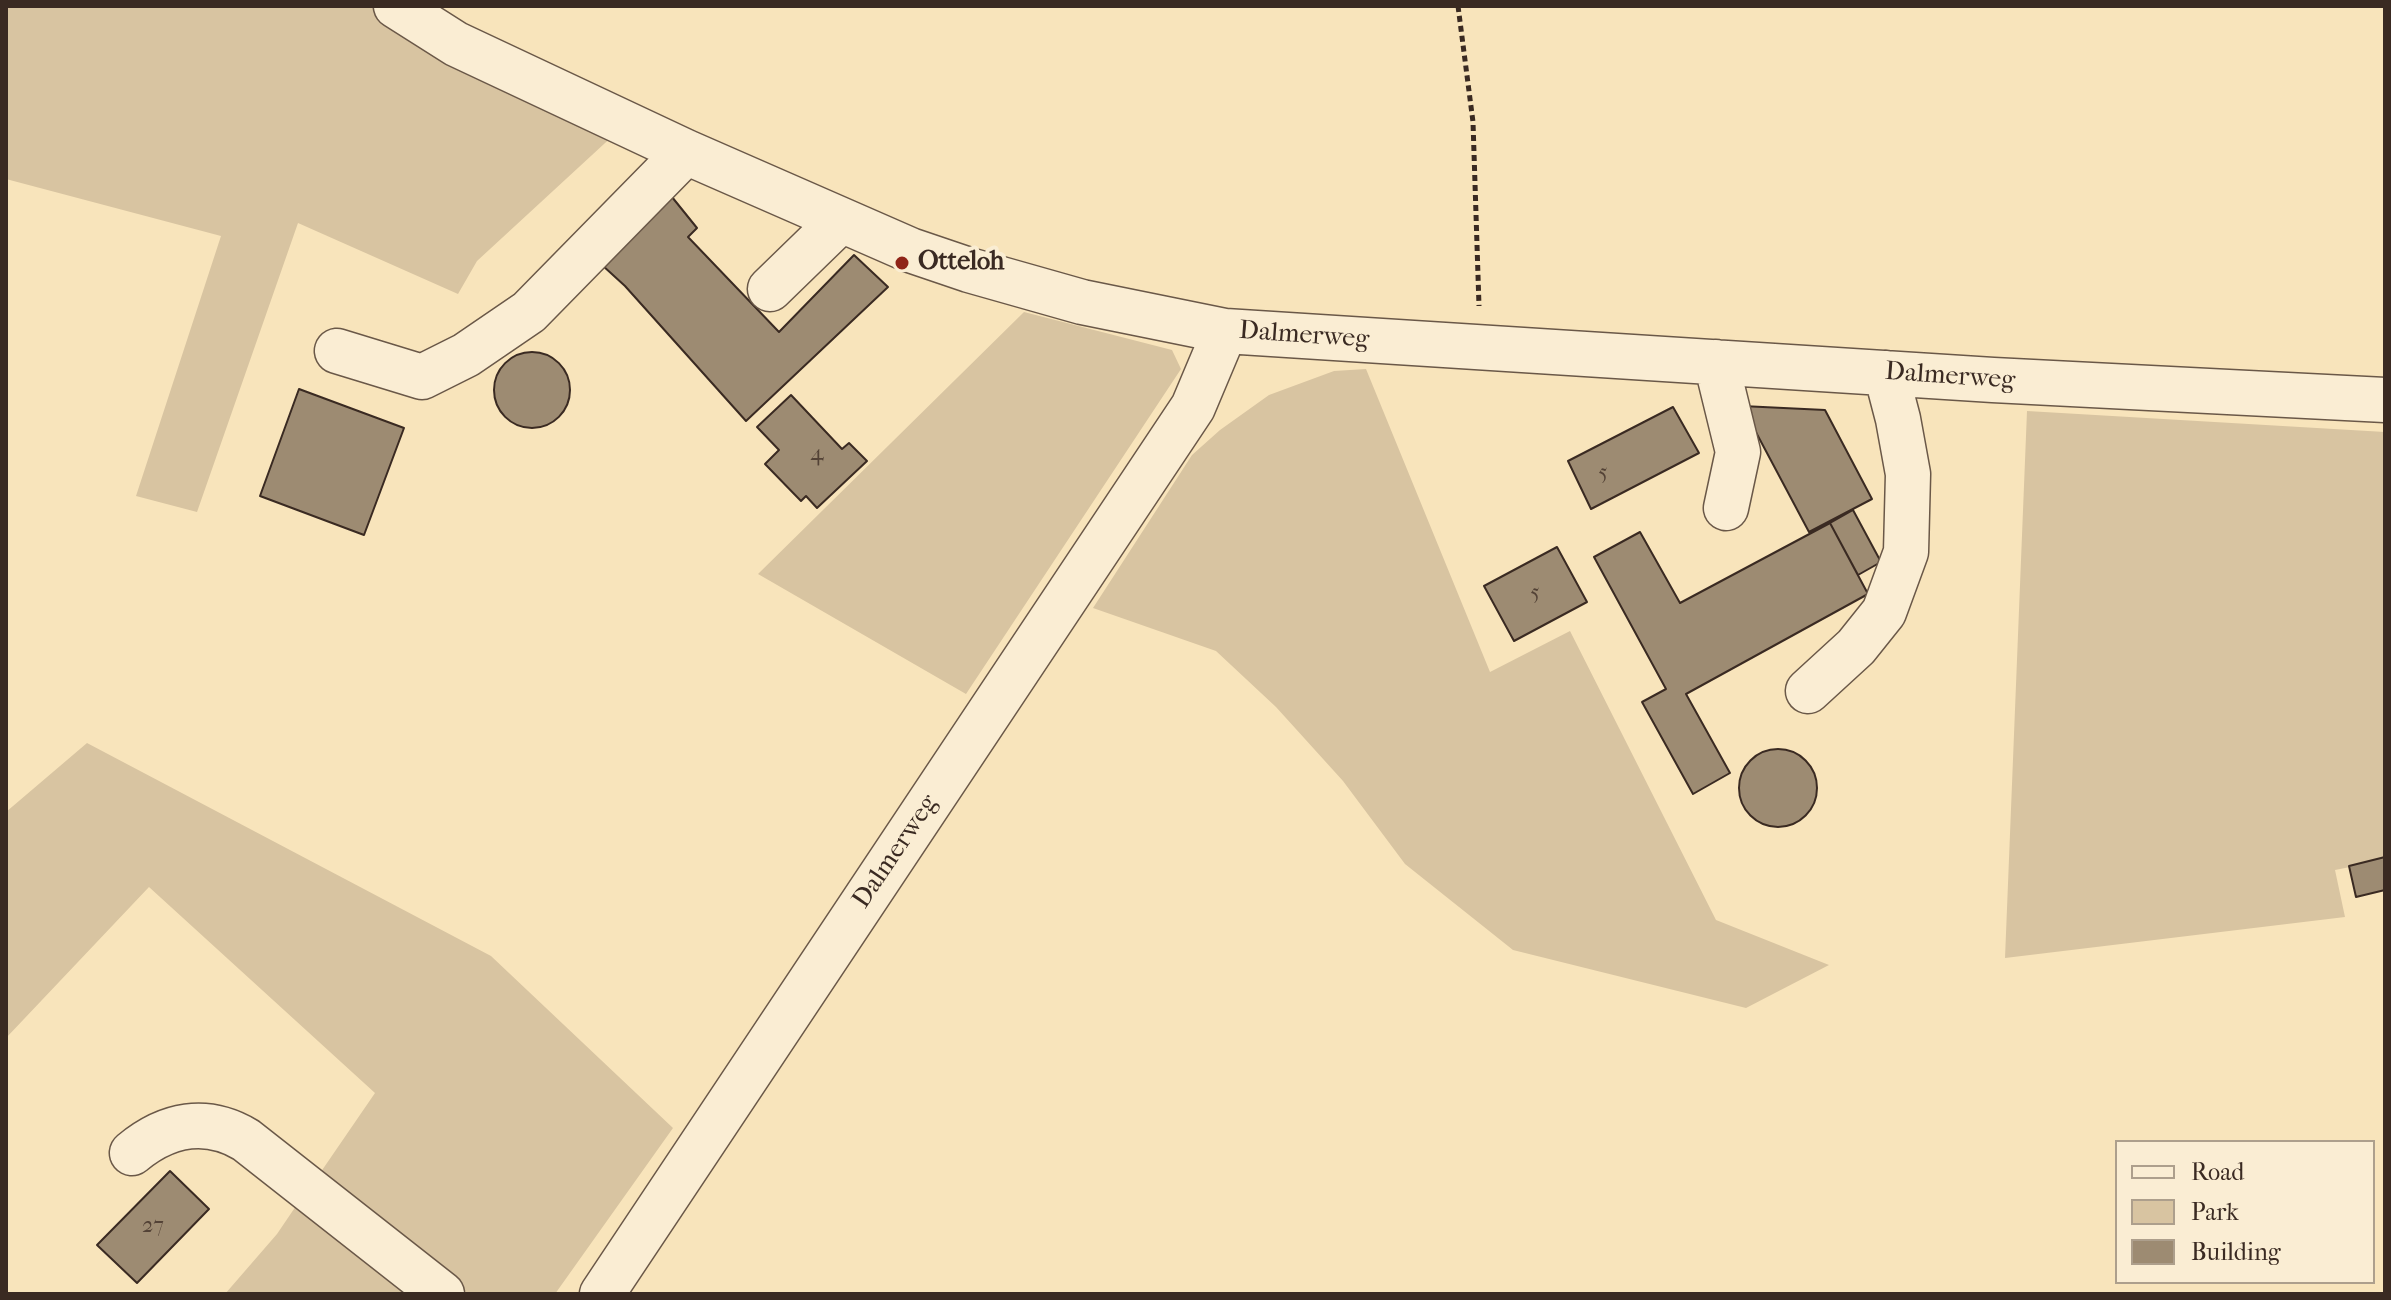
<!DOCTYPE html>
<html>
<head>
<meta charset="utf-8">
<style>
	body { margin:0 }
	#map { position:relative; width:2391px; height:1300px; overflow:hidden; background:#f8e4bb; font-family:"IM FELL French Canon",serif }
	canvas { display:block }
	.frame { position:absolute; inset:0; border:8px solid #3a2a22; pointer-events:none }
	.legend { position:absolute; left:2115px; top:1140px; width:260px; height:144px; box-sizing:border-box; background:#faedd3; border:2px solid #ad9f8c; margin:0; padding:10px 14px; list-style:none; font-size:24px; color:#3a2a22 }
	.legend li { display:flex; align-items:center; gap:16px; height:40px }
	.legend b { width:40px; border:2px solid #ad9f8c }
</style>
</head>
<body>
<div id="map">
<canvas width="2391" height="1300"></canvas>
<div class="frame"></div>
<ul class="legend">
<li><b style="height:10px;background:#faedd3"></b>Road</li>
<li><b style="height:22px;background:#d8c4a1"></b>Park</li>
<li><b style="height:22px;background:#9d8b72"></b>Building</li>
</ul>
</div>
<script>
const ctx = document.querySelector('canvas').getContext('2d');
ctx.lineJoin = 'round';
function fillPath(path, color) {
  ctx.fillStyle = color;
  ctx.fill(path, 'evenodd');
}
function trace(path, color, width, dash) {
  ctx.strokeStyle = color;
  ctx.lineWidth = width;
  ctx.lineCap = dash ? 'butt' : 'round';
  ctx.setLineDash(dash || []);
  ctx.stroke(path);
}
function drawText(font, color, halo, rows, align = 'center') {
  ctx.font = font + ' "IM FELL French Canon",serif';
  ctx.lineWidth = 8;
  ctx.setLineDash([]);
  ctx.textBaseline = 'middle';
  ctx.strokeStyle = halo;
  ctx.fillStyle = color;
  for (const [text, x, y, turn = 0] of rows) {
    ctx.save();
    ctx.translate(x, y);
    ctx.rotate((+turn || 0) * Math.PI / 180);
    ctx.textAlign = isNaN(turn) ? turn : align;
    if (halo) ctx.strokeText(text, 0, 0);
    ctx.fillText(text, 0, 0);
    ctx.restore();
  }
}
fillPath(new Path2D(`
	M6 6H370L396 25 617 132 477 261 458 294 298 223 197 512 136 496 221 236 6 179Z
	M1024 312 1172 350 1181 369 966 694 758 574Z
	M1366 369 1490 672 1570 631 1716 920 1829 965 1746 1008 1513 950 1405 864 1343 781 1276 707 1216 651 1093 608 1192 455 1220 430 1269 395 1334 371Z
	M2027 411 2385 432V860L2335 870 2345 917 2005 958Z
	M87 743 491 956 673 1128 555 1294H469L316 1179 375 1093 149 887 6 1038V812Z
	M296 1206 409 1294H225L277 1234Z`), '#d8c4a1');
const building = new Path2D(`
	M672 197 697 228 688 237 779 332 854 255 888 287 746 421 625 286 602 265Z
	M494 390a38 38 0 1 1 76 0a38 38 0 1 1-76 0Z
	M299 389 404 428 364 535 260 496Z
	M791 395 842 449 849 443 867 461 817 508 806 496 801 501 765 464 779 450 757 427Z
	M1742 406 1825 410 1872 499 1809 532Z
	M1673 407 1699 453 1591 509 1568 461Z
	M1853 510 1881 562 1858 575 1830 523Z
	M1830 523 1868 594 1686 694 1730 773 1693 794 1642 702 1666 689 1594 557 1640 532 1680 603Z
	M1557 547 1587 602 1514 641 1484 586Z
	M1739 788a39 39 0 1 1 78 0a39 39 0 1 1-78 0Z
	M2385 857V890L2356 897 2349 866Z
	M170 1171 209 1209 137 1283 97 1245Z`);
fillPath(building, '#9d8b72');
trace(building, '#3a2a22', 2);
const minor = new Path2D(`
	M396 6 456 44 686 152 910 250 969 270 1082 302 1225 331 1993 380 2385 400
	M770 289 840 221
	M337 351 422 377 466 355 529 312 686 152
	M1716 362 1738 452 1726 508
	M1808 691 1856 647 1884 612 1906 552 1908 474 1898 419 1886 373
	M132 1153C167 1124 206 1116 246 1140L442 1294
	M602 1294 1193 407 1225 331`);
trace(minor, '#6a5848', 47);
trace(new Path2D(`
	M1458 6 1473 122 1479 306`), '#3a2a22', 5, [6, 4]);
trace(minor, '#faedd3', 44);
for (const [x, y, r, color] of [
	[902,263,8,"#8f2418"]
]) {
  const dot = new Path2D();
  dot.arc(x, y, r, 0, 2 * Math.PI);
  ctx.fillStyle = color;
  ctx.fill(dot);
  trace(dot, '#faedd3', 3);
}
drawText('22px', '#534236', null, [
	["4",817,455],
	["5",1603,474],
	["5",1535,594],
	["27",153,1227]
]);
drawText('bold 26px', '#3a2a22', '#faedd3', [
	["Otteloh",918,263]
], 'left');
drawText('26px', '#3a2a22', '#faedd3', [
	["Dalmerweg",1304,336,4],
	["Dalmerweg",1950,377,4],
	["Dalmerweg",896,852,-56]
]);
</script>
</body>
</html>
